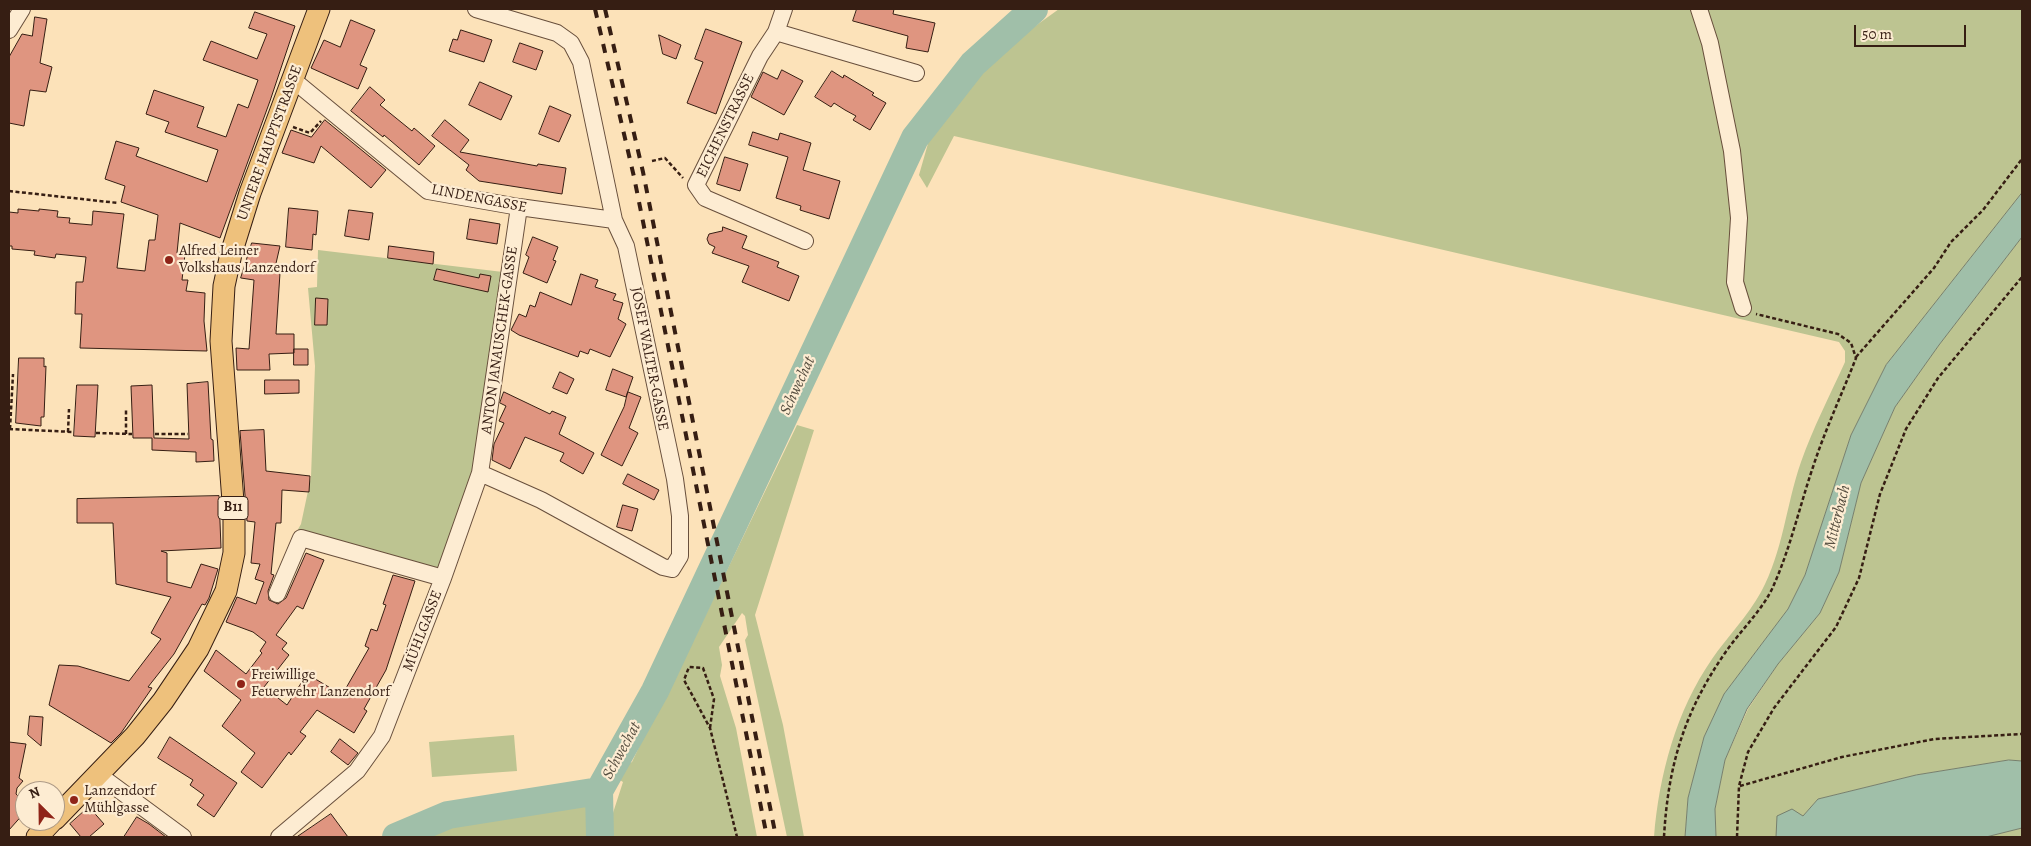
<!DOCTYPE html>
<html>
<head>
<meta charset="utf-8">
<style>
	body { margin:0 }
	#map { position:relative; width:2031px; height:846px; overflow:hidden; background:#fce2b9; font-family:Alegreya,serif }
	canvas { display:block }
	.frame { position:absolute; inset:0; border:10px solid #361e13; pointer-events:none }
	.north { position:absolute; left:15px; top:781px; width:50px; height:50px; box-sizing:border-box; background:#fdecd2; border:1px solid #ad9a86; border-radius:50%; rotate:337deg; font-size:14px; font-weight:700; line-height:20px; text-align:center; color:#361e13 }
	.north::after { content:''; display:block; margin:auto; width:18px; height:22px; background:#8f2418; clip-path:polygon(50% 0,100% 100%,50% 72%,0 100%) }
	.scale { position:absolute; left:1854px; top:25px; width:112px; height:22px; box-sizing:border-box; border:2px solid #361e13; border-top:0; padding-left:6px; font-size:15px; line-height:18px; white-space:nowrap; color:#361e13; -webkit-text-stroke:4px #fdecd2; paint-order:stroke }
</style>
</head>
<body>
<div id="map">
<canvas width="2031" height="846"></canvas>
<div class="frame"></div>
<div class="north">N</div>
<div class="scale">50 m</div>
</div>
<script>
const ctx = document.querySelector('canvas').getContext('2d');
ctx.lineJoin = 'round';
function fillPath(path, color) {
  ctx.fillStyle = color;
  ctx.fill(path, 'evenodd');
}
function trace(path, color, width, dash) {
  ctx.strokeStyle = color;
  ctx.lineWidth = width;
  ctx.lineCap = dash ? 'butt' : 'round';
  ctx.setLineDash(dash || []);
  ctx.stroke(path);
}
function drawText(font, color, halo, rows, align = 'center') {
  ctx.font = font + ' Alegreya,serif';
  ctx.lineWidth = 4.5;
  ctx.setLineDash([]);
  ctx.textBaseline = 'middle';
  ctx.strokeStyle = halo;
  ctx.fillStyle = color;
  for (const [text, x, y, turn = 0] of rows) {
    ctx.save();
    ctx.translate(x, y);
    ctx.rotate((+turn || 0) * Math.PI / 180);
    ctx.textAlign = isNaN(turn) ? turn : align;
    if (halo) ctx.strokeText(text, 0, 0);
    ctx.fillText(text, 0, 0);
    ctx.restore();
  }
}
fillPath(new Path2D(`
	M1059 9H2022V193L1886 365 1851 435 1805 575 1788 609 1724 694 1704 737 1688 798 1685 837H1654C1659 775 1676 711 1712 659 1727 637 1748 616 1761 592 1783 552 1786 505 1801 462 1813 428 1830 395 1845 362V351L1839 342 954 136 927 188 919 175 935 119 984 63Z
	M2022 237V761L2009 760 1916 775 1818 799 1803 816 1776 834V837H1716L1715 809 1725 760 1748 709 1778 664 1820 613 1839 572 1861 483 1895 407 1939 345Z
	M318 250 503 272 470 488 442 571 296 533 301 524 311 477 315 366 308 288 317 287Z
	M797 425 814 430 755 615 783 725 804 837H787L745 640 748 635 745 616 742 613 719 647 722 665 720 676 736 728 757 837H613L612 816 623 782 615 777 619 768 632 762 656 711 691 645Z
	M514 735 517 771 432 777 429 742Z
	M591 797 595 837H405L449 818Z
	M2022 828V837H1986Z`), '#bdc491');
const water = new Path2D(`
	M2022 193V237L1939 345 1895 407 1861 483 1839 572 1820 613 1778 664 1747 709 1725 760 1715 809 1716 837H1685L1688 798 1704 737 1724 694 1788 609 1805 575 1851 435 1886 365Z
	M2009 760 2022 761V828L1986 837H1776L1777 816 1792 809 1803 816 1818 799 1916 775Z`);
fillPath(water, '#a0bfa9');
trace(water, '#767f6d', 1);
trace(new Path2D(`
	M396 837 448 815 599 791
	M600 837 599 791 655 691 915 138 973 64 1034 9`), '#a0bfa9', 28);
const building = new Path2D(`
	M857 9H894L893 14 935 23 928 52 906 48 908 36 853 21Z
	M255 12 295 26 270 101 220 238 180 223 177 253 185 254 182 280H188L186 291 205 293 204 321 207 351 80 348 82 314H75L76 282H83L86 257 56 254 55 258 34 255 35 251 12 249V246H9V212L18 213V209L39 211V209L58 211 57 217 70 218 69 223 92 225 93 211 124 214 117 268 145 271 149 240H155L158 215 121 202 125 186 105 179 116 141 139 148 136 156 207 182 218 150 165 132 169 122 146 114 154 90 204 107 197 127 226 137 238 104 248 108 258 80 203 60 211 41 257 59 267 34 249 28Z
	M35 17 47 19 40 63 52 67 46 92 30 90 24 126 9 123V57L22 34 32 36Z
	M351 20 375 30 360 65 367 68 358 89 311 68 324 40 340 47Z
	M706 29 742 42 716 114 687 103 703 62 695 59Z
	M461 30 492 40 484 62 449 51 453 39 457 40Z
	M659 35 681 45 676 59 663 54Z
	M520 43 543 51 536 70 513 62Z
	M782 70 803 81 784 115 751 97 763 72 777 79Z
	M832 71 843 78 844 75 874 93 872 95 886 103 870 130 853 120 856 116 845 110 834 103 831 107 815 97Z
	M480 82 512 96 501 120 469 105Z
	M370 87 385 100 380 105 412 131 414 128 435 146 419 165 384 135 383 137 351 111Z
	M550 106 571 115 559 142 539 134Z
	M325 120 386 170 371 188 321 146 314 163 282 153 291 130 311 137Z
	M445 120 469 140 460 152 537 166 538 164 566 168 562 194 479 181 466 170 469 165 432 136Z
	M753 132 778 140 780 133 811 143 803 170 840 181 829 219 800 210 801 206 776 198 788 157 749 145Z
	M725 157 748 164 740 191 717 184Z
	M289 208 318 211 316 235 313 234 312 250 286 247Z
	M349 210 373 213 369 240 345 236Z
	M470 219 500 224 497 244 467 239Z
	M723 227 747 236 742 248 779 262 777 267 799 276 789 301 742 282 749 266 712 253 715 247 709 244 707 239 709 234 722 231Z
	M533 237 558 247 553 260 556 261 547 283 523 273 529 257 526 255Z
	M252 243 280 246 274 272 280 273 276 334H294V353L269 354 270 370H237L236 348 249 349 254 280 241 278Z
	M389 246 434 252 433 264 388 258Z
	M437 269 479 278 480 274 491 276 488 292 434 280Z
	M581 274 598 280 595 287 616 294 613 300 623 303 618 319 626 324 610 357 590 349 588 354 580 351 578 357 519 335 511 330 519 314 526 317 530 305 535 307 540 292 571 305Z
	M316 298 328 299 327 325H315Z
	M294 349H308V365H294Z
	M19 358H44V367L46 366 44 417H41V426L16 423Z
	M613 369 633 377 626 397 606 390Z
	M560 372 574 379 567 394 553 388Z
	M265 380H299V393L265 394Z
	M208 382 211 439 213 440 214 461 196 462V452L152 450V438H133L131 386 152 385 154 438 189 439 187 384Z
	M77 385H98L95 437 74 436Z
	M504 392 550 414 552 411 566 417 559 434 594 453 583 474 560 461 564 453 525 437 510 469 492 460 494 444 504 423 499 421 506 406 500 403Z
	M628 392 641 397 629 428 638 433 622 466 601 455 624 407Z
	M264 430 266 471 310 476 309 492 282 490 281 523H276L271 574 274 575 268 591 269 600 278 604 286 598 306 553 324 560 303 609 297 606 276 635 287 643 282 649 289 655 264 687 287 705 307 674 342 695 369 648 365 646 371 629 377 631 386 605 383 604 393 575 415 581 386 670 364 709 367 711 354 733 317 710 300 732 306 736 291 755 289 752 262 788 241 772 255 753 222 726 241 700 204 671 216 650 246 674 262 653 260 651 266 642 253 632 226 622 237 597 256 604 264 582 255 579 260 564 251 563 255 522 247 521 240 431Z
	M628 474 659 490 654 500 623 484Z
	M219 496 221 548 161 551 167 553V582L191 588 201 564 218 569 209 598 205 605 202 604 174 654 148 687 152 688 121 733 111 743 49 705 59 665 78 666 129 681 161 639 151 633 171 597 116 584 113 523H77V499Z
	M623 505 638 509 632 531 617 527Z
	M30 716 43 717 41 746 28 735Z
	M170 737 237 783 214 817 197 805 204 795 190 785 193 780 158 758Z
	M340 739 358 753 348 765 331 752Z
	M9 742 26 744 19 778 23 781 17 788 16 794 25 803V812L9 830Z
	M89 807 104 824 89 837H81L70 824Z
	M331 814 348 837H297Z
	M137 817 149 824 166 837H124Z`);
fillPath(building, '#df9580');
trace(building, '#361e13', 1);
const minor = new Path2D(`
	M476 9 557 33 571 43 581 62 614 220 626 246 675 479 680 516V556L672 569 663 567 541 500 480 473
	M784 9 776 32 760 56 696 185 705 198 805 241
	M1699 9 1710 43 1732 151 1739 218 1735 282 1743 308
	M9 30 22 9
	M776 32 916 73
	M292 79 428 191 519 207 614 220
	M277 594 301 538 443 578
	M99 775 183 837
	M279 837 357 771 382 736 443 578 480 473 519 207`);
const major = new Path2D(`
	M55 819 135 736 163 701 198 649 226 591 234 553V515L221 341 224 286 231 254 250 193 319 9
	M37 837 52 821`);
trace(minor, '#684f3c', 18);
trace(major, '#361e13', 23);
trace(new Path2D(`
	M293 127 310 133 321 121
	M652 161 665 158 683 178
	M9 191 118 203
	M1856 357 1934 268 1951 242 1983 210 2022 159
	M9 429 74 432
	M10 429 13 374
	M68 432 69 409
	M96 433 132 434
	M126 434V408
	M155 434H188
	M710 728 714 699 703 668 689 667 684 680 710 728 737 837
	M1740 786 1842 757 1934 739 2022 734
	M1664 837C1668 766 1684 712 1725 653 1740 631 1760 613 1772 589 1790 550 1799 508 1813 467 1825 430 1842 394 1856 358L1851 343 1838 334 1756 314
	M1737 837 1739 786 1748 752 1774 708 1836 627 1859 578 1880 494 1906 429 1938 378 2022 277`), '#361e13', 2.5, [4, 2.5]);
trace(minor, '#fdecd2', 16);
trace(major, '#eec17c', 21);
trace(new Path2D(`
	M595 9 634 177 767 837
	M605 9 643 172 776 837`), '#361e13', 4, [9, 9]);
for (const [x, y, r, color] of [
	[169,260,5,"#8f2418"],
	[241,684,5,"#8f2418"],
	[74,800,5,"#8f2418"]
]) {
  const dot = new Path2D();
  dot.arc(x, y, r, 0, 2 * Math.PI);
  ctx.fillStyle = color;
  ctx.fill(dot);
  trace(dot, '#fdecd2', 2);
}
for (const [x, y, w] of [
	[233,508,30]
]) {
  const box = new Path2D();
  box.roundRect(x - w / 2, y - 11.5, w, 23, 4);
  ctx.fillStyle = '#fdecd2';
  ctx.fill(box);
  trace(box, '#361e13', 1);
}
drawText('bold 14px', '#361e13', null, [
	["B11",233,508]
]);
drawText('15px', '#361e13', '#fdecd2', [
	["EICHENSTRASSE",726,126,-64],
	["UNTERE HAUPTSTRASSE",270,143,-70],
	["LINDENGASSE",479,199,11],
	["ANTON JANAUSCHEK-GASSE",500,340,-82],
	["JOSEF WALTER-GASSE",649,359,79],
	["MÜHLGASSE",423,631,-69]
]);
drawText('15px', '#361e13', '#fdecd2', [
	["Alfred Leiner",179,251],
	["Volkshaus Lanzendorf",179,268],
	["Freiwillige",251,675],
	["Feuerwehr Lanzendorf",251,692],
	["Lanzendorf",84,791],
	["Mühlgasse",84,808]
], 'left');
drawText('italic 16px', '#564e40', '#fdecd2', [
	["Schwechat",798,386,-65],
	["Mitterbach",1838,517,-76],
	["Schwechat",622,751,-61]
]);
</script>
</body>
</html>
